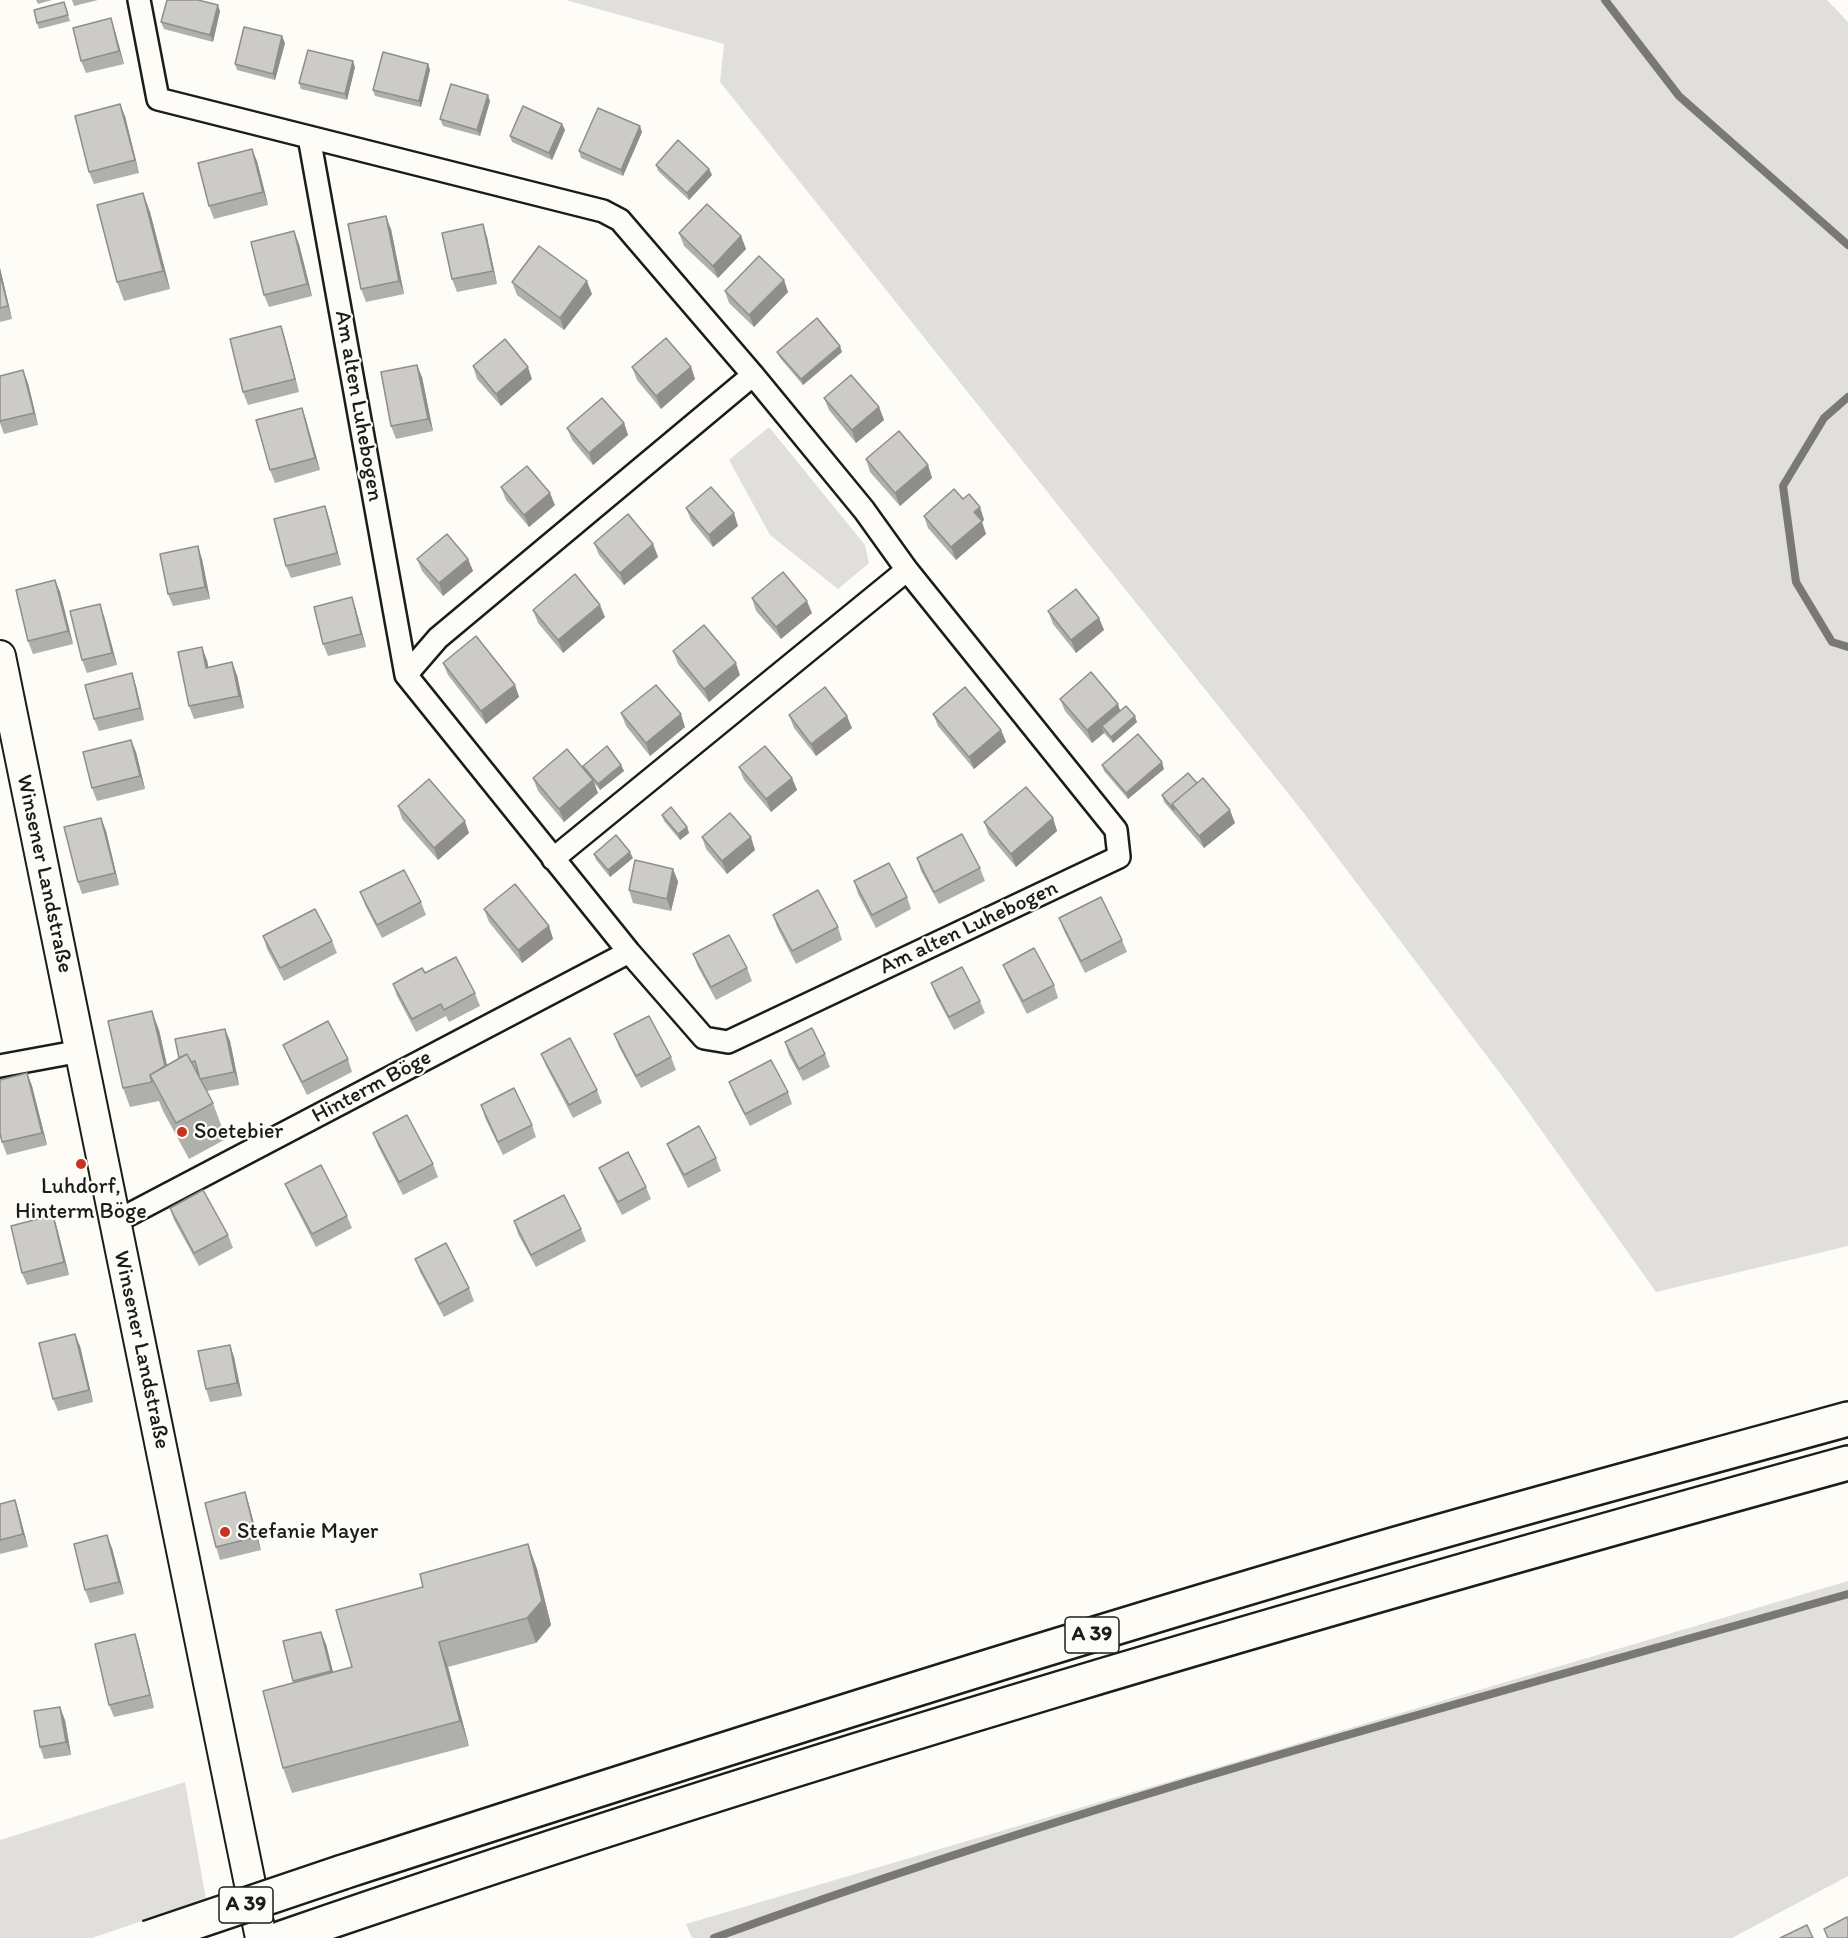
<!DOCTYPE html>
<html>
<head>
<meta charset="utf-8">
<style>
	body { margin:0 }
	canvas { display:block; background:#fdfcf7 }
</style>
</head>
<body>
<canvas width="1848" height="1938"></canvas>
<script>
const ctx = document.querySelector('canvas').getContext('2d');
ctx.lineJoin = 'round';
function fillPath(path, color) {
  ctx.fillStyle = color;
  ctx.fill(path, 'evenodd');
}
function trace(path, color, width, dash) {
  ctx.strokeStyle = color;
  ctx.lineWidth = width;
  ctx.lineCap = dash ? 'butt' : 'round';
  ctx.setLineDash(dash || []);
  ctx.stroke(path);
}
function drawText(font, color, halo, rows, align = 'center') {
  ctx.font = font + ' Itim,sans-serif';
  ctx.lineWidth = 4.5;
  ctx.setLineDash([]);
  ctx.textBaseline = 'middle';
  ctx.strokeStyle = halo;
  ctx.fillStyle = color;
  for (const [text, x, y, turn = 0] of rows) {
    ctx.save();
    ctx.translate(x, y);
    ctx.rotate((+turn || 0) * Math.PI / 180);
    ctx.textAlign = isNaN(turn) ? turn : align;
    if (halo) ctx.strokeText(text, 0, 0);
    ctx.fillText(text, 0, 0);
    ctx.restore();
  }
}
fillPath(new Path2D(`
	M566 0H1827L1848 22V1246L1656 1292 1517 1096 1303 812 720 82 724 44Z
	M769 427 865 545 869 563 838 589 770 535 729 460Z
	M1848 1581V1876L1732 1938H692L686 1924Z
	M185 1782 206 1899 92 1938H0V1840Z`), '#e0dfdb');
trace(new Path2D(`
	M1605 0 1679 96 1848 245
	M1848 397 1824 418 1783 486 1796 582 1832 642 1848 647
	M714 1938C1085 1802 1468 1701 1848 1594`), '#797876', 8);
const minor = new Path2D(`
	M139 0 158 99 603 211 620 220 753 375 864 510 907 570 1116 830 1119 857 728 1042 704 1038 629 952 406 675 309 137
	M406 675 438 638 753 375
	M553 859 907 570
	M0 1066 81 1051
	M115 1222 629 952`);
const secondary = new Path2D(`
	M0 656 261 1938`);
const motorway = new Path2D(`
	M343 1872C674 1765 1005 1659 1338 1561 1507 1511 1678 1466 1848 1419
	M282 1938C798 1760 1322 1608 1848 1463`);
trace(minor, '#1c1c1c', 26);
trace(secondary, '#1c1c1c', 34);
trace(motorway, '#1c1c1c', 38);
trace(minor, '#fdfcf7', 21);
trace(secondary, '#fdfcf7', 30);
trace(motorway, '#fdfcf7', 33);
const motorwayBridge = new Path2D(`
	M148 1938 343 1872`);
trace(motorwayBridge, '#1c1c1c', 38, []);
trace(motorwayBridge, '#fdfcf7', 33);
fillPath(new Path2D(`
	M36 0H52L38 4Z
	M72 0H98L74 6Z
	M64 2 70 21 39 29 37 23Z
	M220 11 213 42 164 29 161 22Z
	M115 31 124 64 86 73 81 61Z
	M285 43 275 80 237 70 235 64Z
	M428 64 430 70 421 107 375 96 373 90Z
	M355 67 347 100 301 89 299 83Z
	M490 101 480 136 443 126 440 119Z
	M125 116 139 173 94 184 89 172Z
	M562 124 565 130 552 160 512 142 510 136Z
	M642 132 623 176 581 158 579 151Z
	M257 161 268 205 214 219 209 206Z
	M656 165 709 169 712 175 689 200 658 171Z
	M143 193 150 212 170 289 124 301 117 282Z
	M391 229 404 294 366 302 361 289Z
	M679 233 741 236 746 249 718 278 684 246Z
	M487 237 497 284 457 292 452 279Z
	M299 244 312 296 269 307 264 295Z
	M0 268 12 319 0 322Z
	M784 280 788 292 754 327 729 303 725 291Z
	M512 282 592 294 564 330 517 295Z
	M281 326 285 339 299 392 248 405 243 392Z
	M777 352H842L803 385 780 358Z
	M473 366 532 379 501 406 477 379Z
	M632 367H691L695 379 661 409 637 380Z
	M0 376 28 383 38 425 4 434 0 423Z
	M422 377 433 431 396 439 391 426Z
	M824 398 879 407 884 420 856 443 829 410Z
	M302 408 306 420 320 470 275 483 270 470Z
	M624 423 628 435 593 465 572 440 567 428Z
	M866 459 928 465 932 478 900 506 870 472Z
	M501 487 555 505 529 527 506 500Z
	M963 499 980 507 984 520 982 522 986 534 956 560 928 528 924 516Z
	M325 506 329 518 341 565 291 578 286 566Z
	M686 508 738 526 713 547 691 520Z
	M594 543 653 544 658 557 624 585 599 555Z
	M202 559 210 599 173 606 168 594Z
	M417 559H468L473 571 443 596 422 571Z
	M55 580 60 592 73 644 33 654 28 641Z
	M352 597 356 610 366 647 328 656 323 644Z
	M752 598 812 613 781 639 756 611Z
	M533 610 605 617 563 653 538 623Z
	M1048 611 1099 618 1104 630 1076 653 1053 624Z
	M104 616 117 665 87 673 82 660Z
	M673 651 740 675 709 702 678 664Z
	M207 660 208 667 237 675 244 708 194 719 189 706Z
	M443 663 515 685 519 697 486 724 448 675Z
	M136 686 144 720 99 731 94 719Z
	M1060 699 1118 704 1120 711 1137 722 1113 743 1104 733 1092 743 1065 711Z
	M621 713 685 727 650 756 626 726Z
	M933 714 1001 730 1006 742 974 769 938 726Z
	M789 715 852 728 816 756 794 728Z
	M136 752 145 789 97 801 92 788Z
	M621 765 624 771 600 790 594 783 598 793 564 822 538 791 533 778 584 769 583 766Z
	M1102 765 1164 769 1128 799 1104 771Z
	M739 767 792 778 797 790 771 812 744 780Z
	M1197 783 1235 823 1204 848 1164 802 1162 795Z
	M398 806 469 833 438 860 402 819Z
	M662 815 687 827 689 833 680 840 664 821Z
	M101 818 106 831 119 885 82 894 78 882Z
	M1053 818 1057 831 1016 867 989 835 984 822Z
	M702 837 755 850 727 874 706 849Z
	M594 854 633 858 610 877 596 860Z
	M917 858 980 868 985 881 939 904 921 871Z
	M673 869 678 882 671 911 633 903 629 890Z
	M854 881 907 897 911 909 876 928 858 894Z
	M360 892 421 902 426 915 382 938 365 905Z
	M484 909 549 926 553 939 522 963 489 922Z
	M773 915 838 927 842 940 796 964 777 927Z
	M1059 918 1122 940 1127 952 1085 973 1064 931Z
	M263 936 332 941 337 953 284 981 267 949Z
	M693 954 747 968 752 981 716 1000 698 967Z
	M1003 965 1054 985 1058 998 1027 1014 1008 977Z
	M425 973 475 993 480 1006 449 1022 446 1016 416 1032 397 996 393 984Z
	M931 983 980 1001 985 1013 954 1030 936 996Z
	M225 1029 230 1041 239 1085 207 1091 213 1103 226 1139 189 1159 163 1111 159 1101 130 1107 123 1088 159 1030 167 1065 179 1058Z
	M614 1034 671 1057 676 1070 641 1088 619 1047Z
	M785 1042 825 1054 830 1067 803 1081 789 1055Z
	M283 1045 348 1059 352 1072 307 1095 288 1057Z
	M541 1054 597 1090 602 1103 573 1118 546 1066Z
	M27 1073 32 1086 47 1145 7 1155 2 1142Z
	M729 1082 788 1092 792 1104 750 1126 734 1095Z
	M481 1105 532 1125 536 1137 503 1155 485 1118Z
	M373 1133 433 1164 438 1177 403 1195 378 1146Z
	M667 1144 716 1158 721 1171 688 1188 672 1156Z
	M599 1168 646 1187 651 1199 622 1215 604 1180Z
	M285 1184 347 1216 352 1228 316 1247 290 1196Z
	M170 1208 228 1235 233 1248 199 1266 174 1220Z
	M53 1215 57 1228 69 1275 27 1285 22 1273Z
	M514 1221 581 1229 586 1241 536 1267 518 1234Z
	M415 1259 469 1288 474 1301 444 1317 420 1272Z
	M230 1345 234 1357 242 1396 210 1402 206 1389Z
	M80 1346 93 1402 58 1411 53 1399Z
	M245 1492 249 1505 261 1550 220 1560 216 1547Z
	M15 1500 19 1513 28 1547 0 1554V1504Z
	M528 1544 537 1569 551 1625 536 1643 448 1667 469 1746 292 1793 283 1768 294 1683 283 1641 326 1644 333 1672 352 1667 423 1587Z
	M112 1548 124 1594 90 1603 85 1590Z
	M135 1634 139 1647 154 1708 114 1717 109 1705Z
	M65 1720 71 1755 44 1759 40 1747Z`), '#afafac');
fillPath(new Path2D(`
	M218 5 220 11 213 42 210 35Z
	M111 18 115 31 124 64 119 51Z
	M282 36 285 43 275 80 273 74Z
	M353 61 355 67 347 100 345 94Z
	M428 64 430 70 421 107 419 101Z
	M488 95 490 101 480 136 477 130Z
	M120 104 125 116 139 173 135 160Z
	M562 124 565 130 552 160 549 153Z
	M640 126 642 132 623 176 621 170Z
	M252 149 257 161 268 205 263 192Z
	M709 169 712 175 689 200 687 193Z
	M143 193 150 212 170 289 163 271Z
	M386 216 391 229 404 294 399 281Z
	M483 224 487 237 497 284 493 271Z
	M294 231 299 244 312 296 307 284Z
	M741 236 746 249 718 278 713 266Z
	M0 268 12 319 8 306 0 274Z
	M784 280 788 292 754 327 749 315Z
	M587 281 592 294 564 330 560 318Z
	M281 326 285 339 299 392 295 379Z
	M840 346 842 352 803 385 801 379Z
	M417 365 422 377 433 431 428 419Z
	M528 367 532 379 501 406 496 394Z
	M691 367 695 379 661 409 656 396Z
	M23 370 28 383 38 425 34 413Z
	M879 407 884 420 856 443 852 430Z
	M302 408 306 420 320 470 315 458Z
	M624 423 628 435 593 465 589 453Z
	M928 465 932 478 900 506 895 493Z
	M550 493 555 505 529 527 524 515Z
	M325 506 329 518 341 565 337 553Z
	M980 507 984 520 982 522 986 534 956 560 951 547 974 512Z
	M734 513 738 526 713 547 709 535Z
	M653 544 658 557 624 585 620 573Z
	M198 546 202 559 210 599 205 587Z
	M468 559 473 571 443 596 439 583Z
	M55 580 60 592 73 644 68 631Z
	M352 597 356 610 366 647 361 634Z
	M807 601 812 613 781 639 776 627Z
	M100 604 104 616 117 665 112 653Z
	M600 605 605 617 563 653 558 640Z
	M1099 618 1104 630 1076 653 1071 640Z
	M202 647 207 660 211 680 206 668Z
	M232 662 237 675 244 708 239 696Z
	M736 663 740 675 709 702 704 689Z
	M132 673 136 686 144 720 140 708Z
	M515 685 519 697 486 724 481 711Z
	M1118 704 1122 717 1102 726 1104 733 1092 743 1087 730Z
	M681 714 685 727 650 756 646 743Z
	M847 716 852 728 816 756 811 744Z
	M1135 716 1137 722 1113 743 1111 737Z
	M1001 730 1006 742 974 769 969 757Z
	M131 740 136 752 145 789 140 776Z
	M1162 762 1164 769 1128 799 1126 793Z
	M621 765 624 771 600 790 598 784Z
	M792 778 797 790 771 812 766 799Z
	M593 780 598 793 564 822 559 809Z
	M1230 810 1235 823 1204 848 1199 836Z
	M101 818 106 831 119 885 115 873Z
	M1053 818 1057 831 1016 867 1011 854Z
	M465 821 469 833 438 860 434 848Z
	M687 827 689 833 680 840 678 834Z
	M751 837 755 850 727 874 722 861Z
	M630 852 633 858 610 877 608 870Z
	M673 869 678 882 671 911 667 899Z
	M549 926 553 939 522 963 518 950Z
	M152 1011 159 1030 174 1097 167 1078Z
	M225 1029 230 1041 239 1085 234 1072Z
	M27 1073 32 1086 47 1145 42 1133Z
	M53 1215 57 1228 69 1275 64 1262Z
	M75 1334 80 1346 93 1402 89 1390Z
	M230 1345 234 1357 242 1396 237 1383Z
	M245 1492 249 1505 261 1550 256 1537Z
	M15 1500 19 1513 28 1547 23 1534Z
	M107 1535 112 1548 124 1594 119 1582Z
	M528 1544 537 1569 551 1625 536 1643 527 1618Z
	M321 1632 326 1644 336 1684 331 1671Z
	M135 1634 139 1647 154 1708 150 1695Z
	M439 1642 448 1667 469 1746 460 1721Z
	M60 1707 65 1720 71 1755 66 1742Z`), '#8f8e8c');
const building = new Path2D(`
	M167 0H198L218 5 210 35 161 22Z
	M64 2 68 15 37 23 34 10Z
	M111 18 119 51 81 61 73 28Z
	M244 27 282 36 273 74 235 64Z
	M308 50 353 61 345 94 299 83Z
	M383 52 428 64 419 101 373 90Z
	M451 84 488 95 477 130 440 119Z
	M120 104 135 160 89 172 75 116Z
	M523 106 562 124 549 153 510 136Z
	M598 108 640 126 621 170 579 151Z
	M678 140 709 169 687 193 656 165Z
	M252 149 263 192 209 206 198 163Z
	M143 193 163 271 117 282 97 205Z
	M707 204 741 236 713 266 679 233Z
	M386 216 399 281 361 289 348 224Z
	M483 224 493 271 452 279 442 233Z
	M294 231 307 284 264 295 251 242Z
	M539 246 587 281 560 318 512 282Z
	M759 256 784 280 749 315 725 291Z
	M0 274 8 306 0 308Z
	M817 318 840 346 801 379 777 352Z
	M281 326 295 379 243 392 230 339Z
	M666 338 691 367 656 396 632 367Z
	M505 339 528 367 496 394 473 366Z
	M417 365 428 419 391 426 381 372Z
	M23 370 34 413 0 421V376Z
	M851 375 879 407 852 430 824 398Z
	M602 398 624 423 589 453 567 428Z
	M302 408 315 458 270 470 256 420Z
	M899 431 928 465 895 493 866 459Z
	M527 466 550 493 524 515 501 487Z
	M711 487 734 513 709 535 686 508Z
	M954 489 963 499 969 494 980 507 974 512 982 521 951 547 924 516Z
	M325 506 337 553 286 566 274 519Z
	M628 514 653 544 620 573 594 543Z
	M447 534 468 559 439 583 417 559Z
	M198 546 205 587 168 594 160 554Z
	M783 572 807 601 776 627 752 598Z
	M575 574 600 605 558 640 533 610Z
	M55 580 68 631 28 641 16 590Z
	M1076 589 1099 618 1071 640 1048 611Z
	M352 597 361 634 323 644 314 607Z
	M100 604 112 653 82 660 70 611Z
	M704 625 736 663 704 689 673 651Z
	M476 636 515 685 481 711 443 663Z
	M202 647 206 668 232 662 239 696 189 706 178 652Z
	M1091 672 1118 704 1087 730 1060 699Z
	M132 673 140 708 94 719 85 685Z
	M656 685 681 714 646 743 621 713Z
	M825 687 847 716 811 744 789 715Z
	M965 687 1001 730 969 757 933 714Z
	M1126 706 1135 716 1111 737 1102 726Z
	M1138 734 1162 762 1126 793 1102 765Z
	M131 740 140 776 92 788 83 752Z
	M607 746 621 765 598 784 583 766Z
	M765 746 792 778 766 799 739 767Z
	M567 749 593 780 559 809 533 778Z
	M1188 773 1197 783 1172 804 1174 810 1162 795Z
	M1203 778 1230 810 1199 836 1172 804Z
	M429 779 465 821 434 848 398 806Z
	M1026 787 1053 818 1011 854 984 822Z
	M671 807 687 827 678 834 662 815Z
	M730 813 751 837 722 861 702 837Z
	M101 818 115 873 78 882 64 827Z
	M962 834 980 868 934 892 917 858Z
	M616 835 630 852 608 870 594 854Z
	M635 860 673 869 667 899 629 890Z
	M889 863 907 897 872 915 854 881Z
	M404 870 421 902 377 925 360 892Z
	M515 884 549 926 518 950 484 909Z
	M818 890 838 927 792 951 773 915Z
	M1101 897 1122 940 1081 961 1059 918Z
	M315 909 332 941 280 968 263 936Z
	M729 935 747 968 711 987 693 954Z
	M1034 948 1054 985 1023 1001 1003 965Z
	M456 957 475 993 444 1010 441 1004 412 1019 393 984 422 968 425 973Z
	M962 967 980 1001 949 1017 931 983Z
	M152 1011 165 1066 150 1075 152 1082 123 1088 108 1021Z
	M649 1016 671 1057 636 1076 614 1034Z
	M328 1021 348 1059 302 1082 283 1045Z
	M812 1028 825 1054 799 1069 785 1042Z
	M225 1029 234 1072 200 1079 195 1061 191 1062 187 1054 179 1058 175 1039Z
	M570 1038 597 1090 569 1105 541 1054Z
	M187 1054 213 1103 176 1123 150 1075Z
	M771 1060 788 1092 745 1114 729 1082Z
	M27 1073 42 1133 2 1142 0 1133V1080Z
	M514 1088 532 1125 498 1142 481 1105Z
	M407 1115 433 1164 399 1182 373 1133Z
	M699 1126 716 1158 684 1175 667 1144Z
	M628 1152 646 1187 618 1202 599 1168Z
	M321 1165 347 1216 312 1234 285 1184Z
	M203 1190 228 1235 194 1253 170 1208Z
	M564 1195 581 1229 531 1255 514 1221Z
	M53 1215 64 1262 22 1273 11 1226Z
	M446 1243 469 1288 439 1304 415 1259Z
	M75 1334 89 1390 53 1399 39 1343Z
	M230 1345 237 1383 206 1389 198 1351Z
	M245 1492 256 1537 216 1547 205 1503Z
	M15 1500 23 1534 0 1540V1504Z
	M107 1535 119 1582 85 1590 74 1544Z
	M528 1544 542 1601 527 1618 439 1642 460 1721 283 1768 263 1691 352 1667 336 1610 423 1587 420 1574Z
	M321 1632 331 1671 293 1681 283 1641Z
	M135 1634 150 1695 109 1705 95 1644Z
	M60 1707 66 1742 40 1747 34 1711Z
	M1847 1917 1848 1918V1938H1828L1824 1929Z
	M1807 1925 1813 1938H1780Z`);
fillPath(building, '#cccbc8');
trace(building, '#8f8e8c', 1.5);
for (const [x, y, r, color] of [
	[182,1132,6,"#c8321e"],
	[81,1164,6,"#c8321e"],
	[225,1532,6,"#c8321e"]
]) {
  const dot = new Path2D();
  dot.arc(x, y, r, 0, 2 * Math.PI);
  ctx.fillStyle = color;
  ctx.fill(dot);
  trace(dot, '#fdfcf7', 2);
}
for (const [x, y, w] of [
	[1092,1635,54],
	[246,1905,54]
]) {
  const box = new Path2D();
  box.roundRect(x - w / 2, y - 18, w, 36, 4.5);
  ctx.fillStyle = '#fdfcf7';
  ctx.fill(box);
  trace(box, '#1c1c1c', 1.5);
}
drawText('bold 21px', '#1c1c1c', null, [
	["A 39",1092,1635],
	["A 39",246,1905]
]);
drawText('22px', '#1c1c1c', '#fdfcf7', [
	["Am alten Luhebogen",358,406,80],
	["Winsener Landstraße",44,874,78],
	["Am alten Luhebogen",969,928,-25],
	["Hinterm Böge",372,1087,-28],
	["Winsener Landstraße",141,1350,78]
]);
drawText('22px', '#1c1c1c', '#fdfcf7', [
	["Soetebier",194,1132],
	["Luhdorf,",81,1187,"center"],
	["Hinterm Böge",81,1212,"center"],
	["Stefanie Mayer",237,1532]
], 'left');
</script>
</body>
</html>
